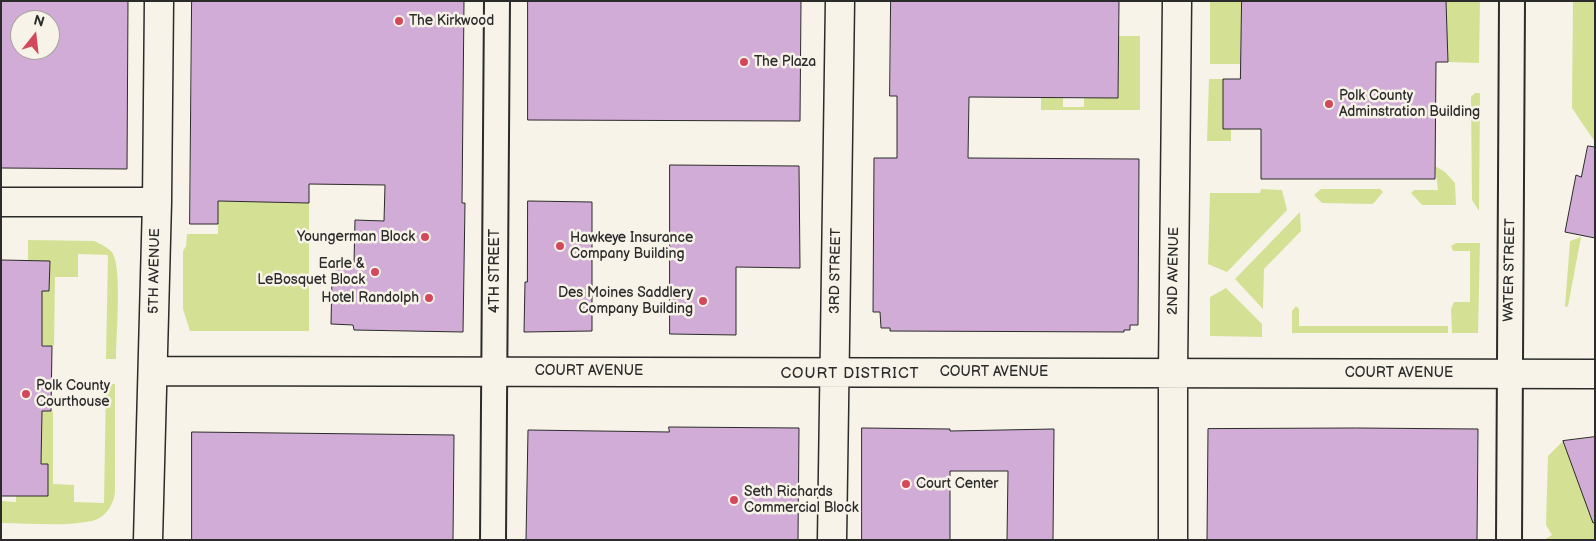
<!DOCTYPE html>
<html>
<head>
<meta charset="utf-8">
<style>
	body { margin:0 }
	#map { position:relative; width:1596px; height:541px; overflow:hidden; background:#f7f3e8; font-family:"Balsamiq Sans",sans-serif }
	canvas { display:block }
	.frame { position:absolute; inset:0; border:2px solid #2b2b2b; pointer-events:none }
	.north { position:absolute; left:10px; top:10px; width:50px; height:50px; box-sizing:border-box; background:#f7f3e8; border:1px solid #a5a39c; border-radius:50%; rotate:16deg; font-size:14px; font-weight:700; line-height:20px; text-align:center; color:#2b2b2b }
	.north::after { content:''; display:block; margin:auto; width:18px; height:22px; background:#d1495b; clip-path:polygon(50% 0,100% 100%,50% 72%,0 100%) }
</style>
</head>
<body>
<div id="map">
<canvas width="1596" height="541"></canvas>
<div class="frame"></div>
<div class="north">N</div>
</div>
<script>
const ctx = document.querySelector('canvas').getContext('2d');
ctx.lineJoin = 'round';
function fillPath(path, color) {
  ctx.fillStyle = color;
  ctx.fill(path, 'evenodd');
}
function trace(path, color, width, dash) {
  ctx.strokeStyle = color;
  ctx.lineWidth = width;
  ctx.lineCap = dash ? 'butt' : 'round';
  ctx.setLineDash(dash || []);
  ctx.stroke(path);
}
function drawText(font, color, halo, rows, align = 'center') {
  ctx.font = font + ' "Balsamiq Sans",sans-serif';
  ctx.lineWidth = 5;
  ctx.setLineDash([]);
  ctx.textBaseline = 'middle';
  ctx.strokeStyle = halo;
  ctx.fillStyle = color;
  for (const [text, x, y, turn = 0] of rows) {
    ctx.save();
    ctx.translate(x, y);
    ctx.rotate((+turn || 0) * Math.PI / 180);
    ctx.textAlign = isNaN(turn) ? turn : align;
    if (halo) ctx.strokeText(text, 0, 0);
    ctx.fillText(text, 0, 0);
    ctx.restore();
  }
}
fillPath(new Path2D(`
	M1210 1H1242L1240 64H1210Z
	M1446 1H1480L1479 63 1448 62Z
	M1573 1H1595V142L1572 108Z
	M1119 36H1140V110H1041V98H1063V107H1084V98H1118Z
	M1209 79H1223V128L1231 129V141H1207Z
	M1475 93H1480L1479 211 1472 200 1471 97Z
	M1435 166 1445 172 1455 183 1456 205H1422L1411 193 1414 190H1438Z
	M1261 189 1282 190 1287 210 1227 272 1208 264 1210 193H1260Z
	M1321 189H1380L1383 192 1373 204 1322 203 1314 195Z
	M218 201 309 203V331H190L183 309V251L186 246 187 234H218Z
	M1300 212 1301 231 1264 269 1263 309 1235 279Z
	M1581 237 1568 306 1565 307 1570 241Z
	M28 240 94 241C101 244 109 248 113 254 122 271 116 337 116 359H106L108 255 78 254V277H55L54 346 42 345V291H49L50 261H28Z
	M1456 243H1480L1478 333H1452L1451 309 1454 302H1470V251H1453L1451 246Z
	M1226 288 1262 324V337L1210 336V297Z
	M1296 306 1299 309V326H1448V333H1292V311Z
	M106 384H115V493C113 506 105 518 92 521 63 527 30 523 1 523V501L16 502V496H48V464H41L42 411H53V484L74 485V502L104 503Z
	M1595 437V540H1544L1552 535 1546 525 1548 456 1563 441Z`), '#d4e194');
const building = new Path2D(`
	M1 1H128L127 169 1 168ZM20 20H50V50H20Z
	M192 1H464L462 203H465L463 332 354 330 353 325 331 324 332 278H336V263H354L355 220 384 221 385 185 309 184V203L218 201V224H190Z
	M528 1H801L800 121 528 120Z
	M891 1H1119L1118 98 969 97 968 158 1139 159 1138 325H1130V330H1124V332L890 331V328H881L880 312H873L874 158H897V96H890Z
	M1242 1H1446L1448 62H1436L1435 179H1261V129H1223V79H1240Z
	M1588 146 1595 147V238L1565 232 1576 175 1581 177Z
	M670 165 799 166 800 268 736 267V335L670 334Z
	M528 201 592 202V331L524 332 525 282H527Z
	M1 260 50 261 49 291H42V346H52L51 411H42L41 464H48V496H1Z
	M669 427 799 428 798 540H526L528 430 669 432Z
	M862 428 950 429V431L1054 429 1053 540H1007L1008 471H950V540H862Z
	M1357 428 1478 429 1477 540H1207L1208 429Z
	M192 432 454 435 453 540H192Z
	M1595 437V522L1593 523 1563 441Z`);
fillPath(building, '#d1acd6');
trace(building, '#2b2b2b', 1);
const street = new Path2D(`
	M493 540 497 1
	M1509 540 1512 1`);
const secondary = new Path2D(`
	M1 202H157
	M153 371 1595 374
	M148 540 157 202 159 1
	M832 540 840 1
	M1173 540V372L1177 1`);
trace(street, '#2b2b2b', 28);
trace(secondary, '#2b2b2b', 31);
trace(street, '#f7f3e8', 24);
trace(secondary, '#f7f3e8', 28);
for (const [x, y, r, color] of [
	[399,21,5,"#d1495b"],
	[744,62,5,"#d1495b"],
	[1329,104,5,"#d1495b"],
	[425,237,5,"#d1495b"],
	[560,246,5,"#d1495b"],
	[375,272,5,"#d1495b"],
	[429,298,5,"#d1495b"],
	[703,301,5,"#d1495b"],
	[26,394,5,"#d1495b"],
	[906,484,5,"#d1495b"],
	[734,500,5,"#d1495b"]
]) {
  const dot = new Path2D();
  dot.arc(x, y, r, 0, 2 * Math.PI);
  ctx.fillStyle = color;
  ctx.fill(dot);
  trace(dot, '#f7f3e8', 2);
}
drawText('14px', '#2b2b2b', '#f7f3e8', [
	["The Kirkwood",409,21],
	["The Plaza",754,62],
	["Polk County",1339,96],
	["Adminstration Building",1339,112],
	["Youngerman Block",415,237,"right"],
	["Hawkeye Insurance",570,238],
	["Company Building",570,254],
	["Earle &",365,264,"right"],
	["LeBosquet Block",365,280,"right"],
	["Des Moines Saddlery",693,293,"right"],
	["Company Building",693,309,"right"],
	["Hotel Randolph",419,298,"right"],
	["Polk County",36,386],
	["Courthouse",36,402],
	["Court Center",916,484],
	["Seth Richards",744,492],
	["Commercial Block",744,508]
], 'left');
drawText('14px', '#2b2b2b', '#f7f3e8', [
	["WATER STREET",1510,270,-89],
	["5TH AVENUE",155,271,-89],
	["4TH STREET",495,271,-90],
	["3RD STREET",836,271,-89],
	["2ND AVENUE",1174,271,-89],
	["COURT AVENUE",589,371],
	["COURT AVENUE",994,372],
	["COURT AVENUE",1399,373]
]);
ctx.letterSpacing = '1px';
drawText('15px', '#2b2b2b', '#f7f3e8', [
	["COURT DISTRICT",850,374]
]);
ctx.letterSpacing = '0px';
</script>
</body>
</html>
